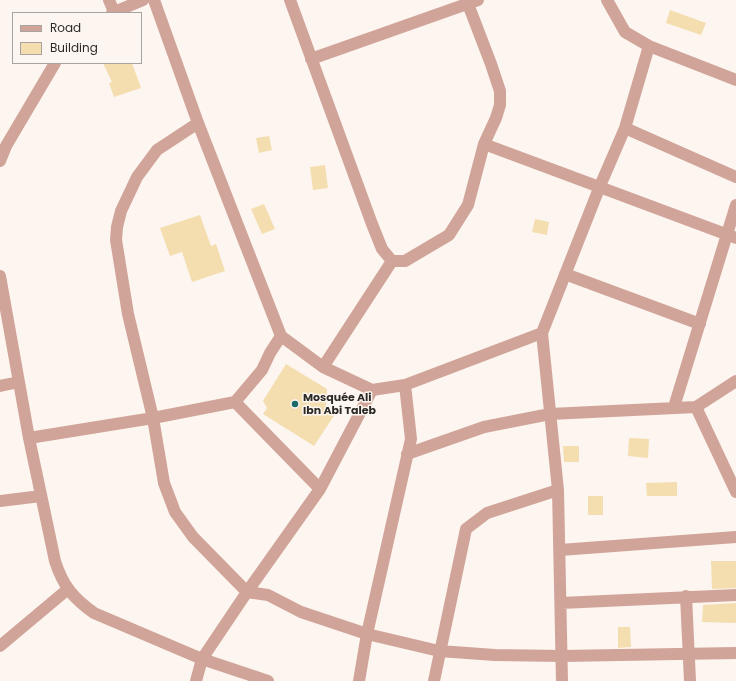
<!DOCTYPE html>
<html>
<head>
<meta charset="utf-8">
<style>
	body { margin:0 }
	#map { position:relative; width:736px; height:681px; overflow:hidden; background:#fdf5ef; font-family:Poppins,sans-serif }
	canvas { display:block }
	.legend { position:absolute; left:12px; top:12px; width:130px; height:52px; box-sizing:border-box; background:#fdf5ef; border:1px solid #a9a39f; margin:0; padding:5px 7px; list-style:none; font-size:12px; color:#2b2926 }
	.legend li { display:flex; align-items:center; gap:8px; height:20px }
	.legend b { width:20px; border:1px solid #a9a39f }
</style>
</head>
<body>
<div id="map">
<canvas width="736" height="681"></canvas>
<ul class="legend">
<li><b style="height:5px;background:#d1a49a"></b>Road</li>
<li><b style="height:11px;background:#f4deb0"></b>Building</li>
</ul>
</div>
<script>
const ctx = document.querySelector('canvas').getContext('2d');
ctx.lineJoin = 'round';
function fillPath(path, color) {
  ctx.fillStyle = color;
  ctx.fill(path, 'evenodd');
}
function trace(path, color, width, dash) {
  ctx.strokeStyle = color;
  ctx.lineWidth = width;
  ctx.lineCap = dash ? 'butt' : 'round';
  ctx.setLineDash(dash || []);
  ctx.stroke(path);
}
function drawText(font, color, halo, rows, align = 'center') {
  ctx.font = font + ' Poppins,sans-serif';
  ctx.lineWidth = 3;
  ctx.setLineDash([]);
  ctx.textBaseline = 'middle';
  ctx.strokeStyle = halo;
  ctx.fillStyle = color;
  for (const [text, x, y, turn = 0] of rows) {
    ctx.save();
    ctx.translate(x, y);
    ctx.rotate((+turn || 0) * Math.PI / 180);
    ctx.textAlign = isNaN(turn) ? turn : align;
    if (halo) ctx.strokeText(text, 0, 0);
    ctx.fillText(text, 0, 0);
    ctx.restore();
  }
}
fillPath(new Path2D(`
	M670 10 706 23 701 35 666 23Z
	M103 63H132L141 88 114 97 109 83 112 82Z
	M269 136 272 150 259 153 256 138Z
	M325 165 328 188 313 190 310 167Z
	M264 204 275 229 262 234 251 209Z
	M200 215 211 246 216 244 225 271 192 282 182 252 170 256 160 228Z
	M535 219 549 222 547 235 532 232Z
	M286 364 327 389 326 407 339 408 314 446 263 414 267 408 263 401Z
	M629 438 649 439 648 458 628 456Z
	M563 446H579V462H564Z
	M677 482V496H647L646 483Z
	M588 496H603V515H588Z
	M711 561H736V588L712 589Z
	M736 603V623L702 622 703 605Z
	M618 627H630L631 647 618 648Z`), '#f4deb0');
trace(new Path2D(`
	M109 0 114 12
	M154 0 198 123 281 336 323 367 372 390 405 385 542 333
	M290 0 372 224 382 249 392 261H405L449 235 468 205 484 144 496 118 500 105V91L491 64 468 4
	M607 0 625 32 649 46 736 80
	M112 13 143 0
	M311 59 478 0
	M198 123 157 150 137 177 121 211 117 227 116 240 128 314 153 418 164 483 175 512 193 537 247 592 268 595 301 612 367 634 439 651 495 655 562 656 736 653
	M625 128 736 177
	M484 144 736 238
	M0 161 6 146 55 63
	M565 274 700 324
	M0 276 29 438 55 561C63 586 73 598 94 613L202 659 268 681
	M323 367 392 261
	M0 386 19 382
	M235 402 262 370 270 353 281 336
	M674 407 736 205
	M696 407 736 492
	M29 438 153 418 235 402 320 489
	M407 454 484 427 550 414 696 407 736 381
	M0 501 41 496
	M560 550 736 537
	M686 596 690 681
	M561 603 736 595
	M0 646 68 589
	M196 681 202 659 247 592 320 489 372 390
	M359 681 367 634 411 439 405 385
	M434 681 466 529 487 513 558 490
	M562 681 558 490 542 333 600 186 625 128 649 46`), '#d1a49a', 12);
for (const [x, y, r, color] of [
	[295,404,4,"#1e6a66"]
]) {
  const dot = new Path2D();
  dot.arc(x, y, r, 0, 2 * Math.PI);
  ctx.fillStyle = color;
  ctx.fill(dot);
  trace(dot, '#fdf5ef', 1.5);
}
drawText('bold 11px', '#2b2926', '#fdf5ef', [
	["Mosquée Ali",303,398],
	["Ibn Abi Taleb",303,411]
], 'left');
</script>
</body>
</html>
